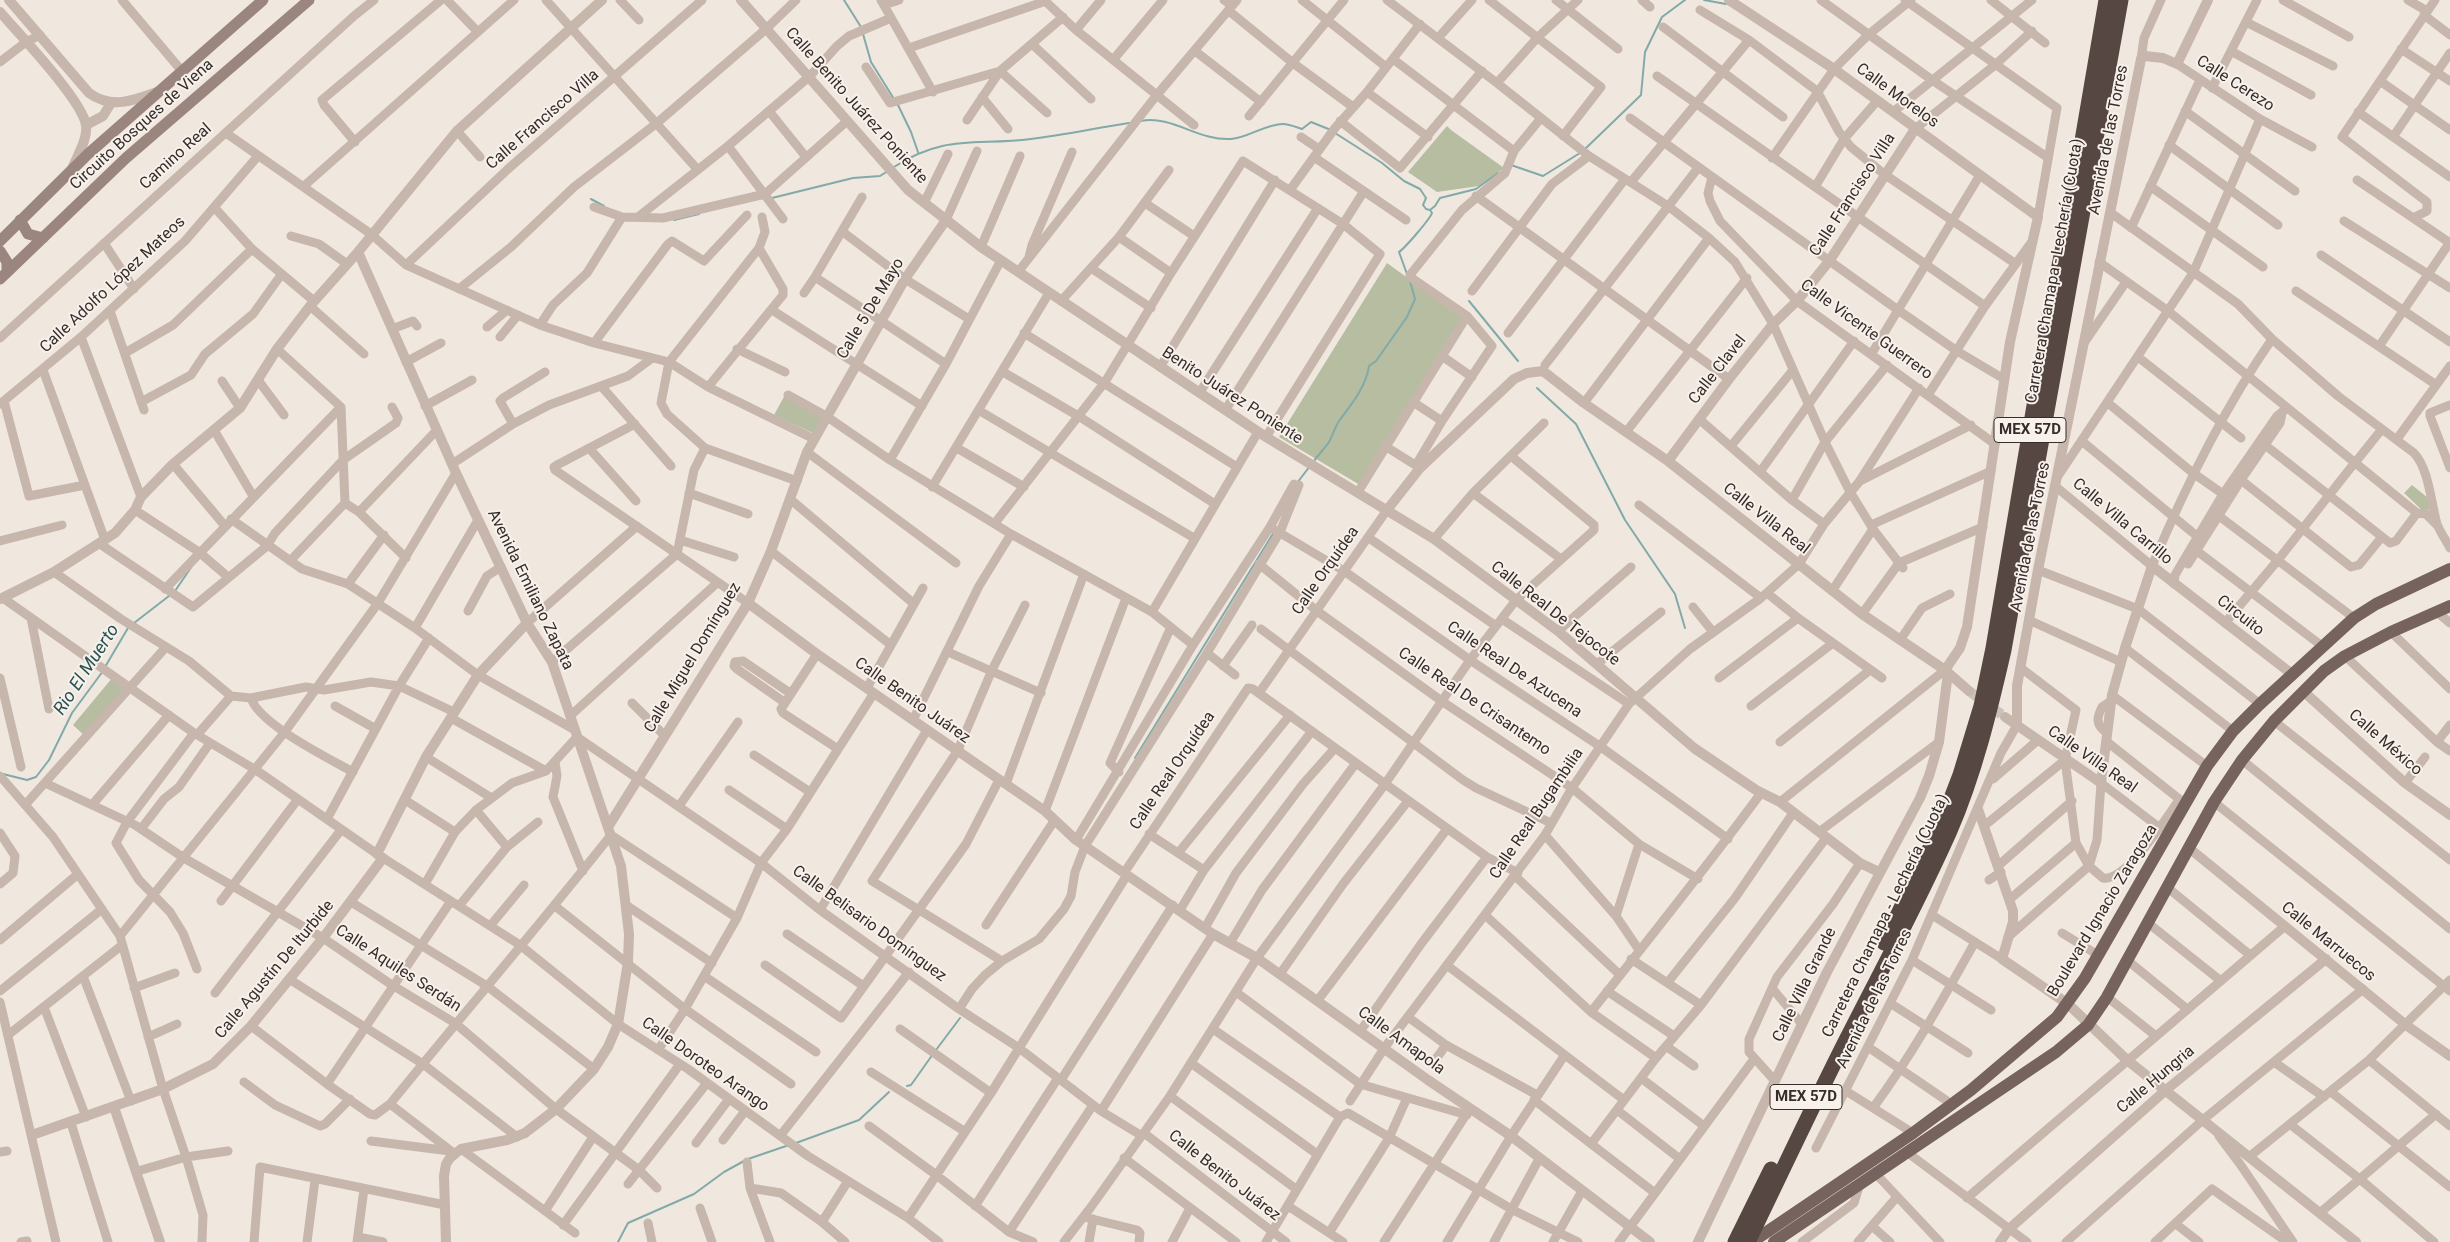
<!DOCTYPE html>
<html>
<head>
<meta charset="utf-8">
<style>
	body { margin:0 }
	canvas { display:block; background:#f0e7df }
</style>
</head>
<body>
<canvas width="2450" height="1242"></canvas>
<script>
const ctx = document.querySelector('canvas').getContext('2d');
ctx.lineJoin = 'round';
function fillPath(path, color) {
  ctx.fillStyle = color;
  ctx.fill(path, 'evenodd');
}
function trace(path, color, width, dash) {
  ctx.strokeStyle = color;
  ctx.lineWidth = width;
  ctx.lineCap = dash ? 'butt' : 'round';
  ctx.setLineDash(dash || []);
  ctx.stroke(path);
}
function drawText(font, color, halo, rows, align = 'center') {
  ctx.font = font + ' Roboto,sans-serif';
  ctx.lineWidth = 4;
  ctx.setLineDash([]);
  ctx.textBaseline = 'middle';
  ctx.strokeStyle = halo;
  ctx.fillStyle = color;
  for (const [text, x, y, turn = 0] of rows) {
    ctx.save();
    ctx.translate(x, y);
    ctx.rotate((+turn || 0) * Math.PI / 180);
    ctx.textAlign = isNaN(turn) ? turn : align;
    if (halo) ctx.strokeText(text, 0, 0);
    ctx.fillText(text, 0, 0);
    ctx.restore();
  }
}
fillPath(new Path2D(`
	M1447 126 1451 130 1504 168 1479 186 1437 192 1408 172Z
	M1387 263 1464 319 1360 485 1279 437Z
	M785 395 822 418 815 434 774 415Z
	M2412 485 2433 502 2426 514 2404 493Z
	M113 677 129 687 86 737 73 725Z`), '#b6bda0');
trace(new Path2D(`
	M844 0 861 27
	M1704 0 1726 4
	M863 34 871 62 894 99
	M897 103 911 132 918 152
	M1141 121C1172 115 1198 141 1231 139 1248 138 1265 124 1283 124 1289 124 1296 127 1302 129L1311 122 1331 130
	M1335 133 1382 163 1404 181 1420 189 1426 198 1423 205 1426 209 1430 210 1435 206 1440 198 1476 189 1498 173
	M1585 149 1641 95 1645 52 1662 17 1685 0
	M1511 165 1543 176 1580 153
	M894 167C945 134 975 146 1031 139 1064 135 1096 128 1129 123
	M772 198 853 178 880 176 888 171
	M591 199 604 206
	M674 220 699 214
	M1407 274 1399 252C1405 248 1430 219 1432 213L1430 210
	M1469 301 1518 361
	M1537 388 1576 424 1625 520 1675 594 1685 628
	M1314 461C1319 454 1325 448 1329 442 1333 435 1335 427 1339 421 1351 405 1366 387 1369 366L1376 361 1407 317 1415 299 1410 281
	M1297 483 1310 466
	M175 591 192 566
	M134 623 169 596
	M105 667 128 628
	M1135 758 1274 532
	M3 774 27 780 36 777 49 760 72 713 103 671
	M936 1050 960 1018
	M907 1086 911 1085 933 1054
	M796 1143 859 1120 889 1092
	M748 1159 789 1145
	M618 1242 628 1223 694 1194 724 1172 744 1161`), '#81aaa8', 2);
trace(new Path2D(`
	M1969 691 2005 717`), '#cbc2bb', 10, [10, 5]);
trace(new Path2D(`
	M122 0 181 70
	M447 0 478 32
	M546 0 698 170
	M620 0 639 20
	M881 0 933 92
	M1044 0 1076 30 1194 125
	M1224 0 1232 6
	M1302 0 1386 67
	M1387 0 1497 83 1589 156 1668 206 1709 238 1735 262 1773 324 1825 442 1849 490 1873 529 1903 568
	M1489 0 1601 87 1563 136
	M1556 0 1618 49
	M1642 0 1650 7
	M1821 0 1932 80 2047 157
	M1905 0 2057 108 2038 217
	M1991 0 2045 43
	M2283 0 2349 37
	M2408 0 2427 11
	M884 5 899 0
	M1700 10 1749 40 1817 91 1839 132 1851 147 1884 174 2016 264
	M1229 11 1293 63 1353 107
	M2424 15 2450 35
	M2246 22 2333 66
	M1663 27 1783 117
	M1076 30 1101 0
	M1438 38 1472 0
	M1032 44 1091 99
	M909 48 1046 1
	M2401 49 2450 81
	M1195 51 1261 102
	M2231 51 2311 95
	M1393 59 1514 151
	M2141 59 2144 38 2161 0
	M1113 60 1163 0
	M0 62 26 42 40 35
	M2177 64 2260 119 2312 147
	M866 67 890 103 1000 71 1047 113
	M1657 76 1985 306
	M2380 81 2450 130
	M1497 83 1538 37 1578 0
	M2212 88 2257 0
	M1367 92 1428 137
	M982 97 1008 129
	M769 111 806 157
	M2185 111 2295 191
	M1893 112 2032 0
	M2358 112 2450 177
	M1249 116 1344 0
	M1630 118 1898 310 1957 351 2004 379
	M967 120 1000 71 1063 17
	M1340 121 1400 168 1482 71
	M1915 129 1995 65 2032 31
	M457 131 480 157
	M226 133 371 234 406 265 540 325 594 343 669 362 708 387 814 439
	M1301 137 1319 149
	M2393 137 2450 53
	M355 142 324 105 322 100 441 0
	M2169 145 2278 225
	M728 146 783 219
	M1314 157 1406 220
	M1772 158 1834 69 1868 35 1911 0
	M1712 177 1708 193 1710 201 1720 221 1797 301 1995 444
	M2357 180 2450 243
	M1631 182 1749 40
	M304 186 514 0
	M2150 186 2263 267
	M1815 187 1844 139 1877 101
	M1290 190 1335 128 1367 92 1420 24
	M1476 196 1729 379
	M924 203 948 154
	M1145 203 1194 236
	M214 207 252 249 314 301
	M594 207 622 217 663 218 765 194 846 122
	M2111 213 2238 304 2272 339 2338 396 2414 453C2429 469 2431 503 2437 524 2440 532 2446 540 2450 548
	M638 217 728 146 810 76 837 46 849 36 891 18
	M762 217 765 232 759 248 669 362 661 403 667 414 705 448 797 481
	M2413 218 2427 211V202L2342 137 2435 0
	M946 220 977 151
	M2344 221 2450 288
	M2131 228 2200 80
	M843 232 905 279 969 319
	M291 236 319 244 347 264
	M1119 237 1171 273
	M104 243 134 289
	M981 247 1020 156
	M2321 255 2450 342
	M1029 257 1032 245 1072 152
	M2099 262 2168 311 2417 513 2426 514 2437 525
	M406 265 508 169 702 0
	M1091 268 1151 308
	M1018 272 1156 96 1237 0
	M815 277 946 364
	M459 289 511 247 574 187 657 123 766 29 796 0
	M1472 291 1552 184 1589 156
	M2296 291 2435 384
	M804 293 815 277 862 197
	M1061 301 1119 237 1169 170
	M310 306 364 354
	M772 310 922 406
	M110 311 144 410
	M540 325 553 305 587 273 622 217
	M487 327 507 310
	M392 329 413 321 417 326
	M1024 333 1237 467
	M1508 333 1625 179
	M81 337 141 497
	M500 337 518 315
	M0 338 354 16 374 0
	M594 343 668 244 672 241 704 261 747 215
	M2084 343 2126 282
	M2380 345 2450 242
	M277 349 341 407 345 503 359 512 406 558
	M737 349 785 372
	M125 353 173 325 252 249
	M1872 353 1980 175
	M1442 356 1472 377
	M2138 357 2241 438
	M406 362 441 343
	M1545 365 1698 168
	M1160 367 1275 180
	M43 370 105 540
	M1003 372 1080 417 1215 504
	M258 380 284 415
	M222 381 240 408
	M602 387 671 466
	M708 387 783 295V289L759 248
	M1200 392 1318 208
	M788 395 826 416 890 460 1011 534 1152 612 1193 645
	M1928 395 1985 306 2031 243
	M4 401 29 496 85 485
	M141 402 191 375 205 354 253 314 281 275
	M1413 402 1442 421
	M1584 403 1709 238
	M2108 403 2193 473 2223 494
	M0 404 81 337 185 241 258 156
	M2450 405 2430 413V416L2450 468
	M425 406 472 380
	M1226 409 1364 191
	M980 411 1194 538
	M1699 419 1792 500 1824 524
	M513 424 500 401 503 398 545 372
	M635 424 557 465 554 467 555 470 748 603
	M214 430 253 496
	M1626 432 1747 278
	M2397 439 2450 366
	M2083 442 2198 537
	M2265 445 2390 543 2396 541 2417 513
	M1385 446 1420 468
	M1731 446 1793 370
	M589 448 636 501
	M957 448 1024 487
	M807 452 956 563
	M2358 459 2382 429
	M890 460 946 364 1001 260
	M173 464 225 526
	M452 464 513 424 549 405 628 376 651 359
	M1416 465 1442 421 1492 346 1467 316 1413 279 1410 275 1462 210 1505 173 1514 151 1541 118
	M1760 472 1854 341
	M2058 476 2193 273 2260 119
	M2241 480 2351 567 2359 565 2381 538
	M1860 481 1971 425
	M2055 486 2152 566C2185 487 2223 410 2272 339
	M932 487 1049 293
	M1358 492 1467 316
	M689 493 748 514
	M1473 493 1561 559
	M790 499 913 603
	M1792 500 1825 442 1887 365
	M1639 505 1761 598
	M135 510 199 552 228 577
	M359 512 436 431
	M2219 516 2354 618
	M231 519 302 569 348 584 415 628 478 675 575 730
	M995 523 1105 382 1171 273 1243 161 1343 224 1380 254 1266 437
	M1871 525 1991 471
	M1270 527 1344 571 1470 660 1601 747 1728 839
	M1369 538 1496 626
	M1434 539 1473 493 1544 423
	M680 540 734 557
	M0 541 62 525
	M100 544 193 607 267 546 275 533 343 460 396 423 398 418 392 407
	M771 551 891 645
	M2197 551 2322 646
	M290 561 345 503
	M1259 564 1317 611 1443 702 1572 788 1639 844 1698 879
	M2188 564 2241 480 2280 423 2282 413
	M2038 570 2138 609 2260 704
	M54 572 121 619 189 661 231 696
	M348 584 384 535
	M2174 584 2175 575 2223 494 2277 416 2287 408
	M165 589 341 407
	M1832 591 1873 529
	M1767 593 1798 618 1882 678
	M3 598 194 733 256 770 377 854 520 945 618 1024 688 1069 808 1156 908 1218 939 1242
	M1693 607 1713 632
	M468 611 487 576 501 567
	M1152 612 1258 432
	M2437 612 2450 623
	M1862 614 1899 563 1983 527
	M31 618 49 709
	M1502 619 1629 704
	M2031 621 2121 662
	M527 623 637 526
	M2225 623 2278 560 2356 461
	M415 628 478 520
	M1261 629 1463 780 1476 788 1551 823
	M1558 631 1631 567
	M2391 632 2450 689
	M1900 640 1922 608 1950 594
	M2125 648 2233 731
	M948 652 1041 693
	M1207 653 1235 675
	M817 654 781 709 783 713 838 749
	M2345 656 2437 742 2450 751
	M552 662 677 554 694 470 705 448
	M1597 664 1661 612
	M1223 666 1252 625
	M0 678 21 767
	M1719 678 1798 618
	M867 688 923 588
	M1259 693 1387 510
	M2112 695 2207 766
	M231 696 251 698 306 687 324 690 371 682 399 686 454 712
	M251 698C259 724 328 758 353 772
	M784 702 737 669 734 666 735 662 743 661 790 693
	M632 703 664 735
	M335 706 376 729
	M1751 706 1833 643
	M570 716 717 583
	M451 718 546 771
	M913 720 979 586 1011 534
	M2274 721 2450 860
	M194 733 127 822 116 843 139 880 170 912 183 933 197 969
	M2107 733C2096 725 2096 719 2102 707L2111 701
	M197 735 231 696
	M2106 741 2183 802
	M1780 742 1870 670
	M2437 742 2450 725
	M754 755 810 792
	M426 757 490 797
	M2065 760 2076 843 2089 866 2103 878C2126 882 2166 818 2179 800
	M2242 760 2450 929
	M555 762 557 776 553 797 583 871
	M1119 772 1110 763 1171 627
	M0 776 53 837 120 936 163 1089 186 1157 203 1215 202 1242
	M1993 779 2038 740
	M45 783 135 825 184 858 323 938 392 985 455 1023 556 1109 639 1170 657 1188
	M2101 783 2160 828
	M2405 783 2425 757
	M1006 784 1084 574
	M729 790 787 829
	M405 800 455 832
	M1780 802 1945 670
	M2214 802 2450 991
	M25 805 166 647
	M92 805 169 715
	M679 806 738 722
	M476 810 507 847
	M1045 811 1126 598
	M327 819 399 686 429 638
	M1984 826 2065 760 2076 710 2021 668
	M141 829 164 799 179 787 210 743
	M1819 832 1939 742
	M0 833 15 856 13 873 0 884
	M1149 834 1204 870
	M1545 835 1616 916 1639 950
	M1076 840 1193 645 1270 527 1294 484
	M1179 852 1290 715
	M1999 865 2072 801
	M1124 873 1248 688 1253 689 1487 857 1518 873
	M1515 876 1620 975
	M1989 880 2001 872
	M425 884 455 832 476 810 512 783 546 771 577 737 761 863 820 910 959 1009 1019 1048 1101 1111 1142 1136
	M2168 888 2250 955
	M2010 899 2076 843
	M221 901 298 799
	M351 902 487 986 594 1069
	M626 905 712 963
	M459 906 507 847 538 822
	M555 906 685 1009 791 1084
	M820 910 927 730
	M1180 910 1204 870 1312 731
	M1485 915 1591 1012 1656 1058
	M1932 915 2002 959
	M1616 916 1639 844
	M2148 923 2221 981
	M986 925 1054 821
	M490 926 524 885
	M1205 928 1236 873 1303 784 1335 748
	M2062 933 2098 955
	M787 934 862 985
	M120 936 284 733 378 603 456 473
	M2008 937 2089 866 2097 840 2101 783
	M0 940 78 874
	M1230 943 1262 890 1356 763
	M1631 959 1701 1005
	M1912 960 1991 1010
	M2127 960 2187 1009
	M1002 961 872 881 958 750 992 670 1025 605
	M765 965 841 1018 966 844 999 780
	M1448 966 1624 1100
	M1280 974 1343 884 1408 801
	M83 976 131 1101
	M704 976 816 1052
	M289 979 423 1064 517 1137
	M1668 982 1735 898 1793 813
	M134 988 175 973
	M1772 988 1801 1023
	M0 991 102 909
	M1607 991 1674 1036
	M1236 992 1360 1084 1467 1115
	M215 993 341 830
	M2107 997 2156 1036
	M1318 1000 1447 829
	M0 1002 56 1242
	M1890 1003 1968 1053
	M44 1007 86 1117
	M959 1009 972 989 985 975 1002 961 1039 939 1064 909 1071 896 1075 872 1085 846 1207 653 1280 532 1299 485
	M1591 1012C1648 940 1706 868 1761 793
	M1408 1017 1446 1045 1537 1095
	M251 1026 327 1084 370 1114 375 1115 390 1104C463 1014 539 926 611 835L737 918
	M900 1029 991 1093
	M1213 1029 1340 1117
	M1361 1030 1421 944 1487 857
	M8 1035 121 946
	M148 1037 177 1024
	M1666 1046 1694 1066
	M1868 1047 1953 1105
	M658 1050 685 1009 737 918 761 863 787 829 874 693
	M2369 1060 2450 1126
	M2274 1062 2324 1097
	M1191 1063 1317 1154
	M1433 1063 1446 1045
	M871 1072 964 1131
	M1641 1078 1704 1126
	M1061 1080 1173 905
	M1775 1081 1749 1052V1039L1777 977 1833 904 1860 863
	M244 1082 275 1105 320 1126 325 1124 350 1099
	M327 1084 451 901
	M1846 1091 1913 1133
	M2331 1092 2450 1187
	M1170 1096 1296 1189
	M1534 1100 1655 1193
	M1350 1101 1385 1047 1545 835 1572 788 1629 704 1690 649 1761 598 1799 564 1824 524 1859 482 1919 388
	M390 1104 455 1154
	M1873 1108C1912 1055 1943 999 1975 942
	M1617 1110 1680 1159
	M1101 1111 1213 934
	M71 1123 108 1242
	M2291 1125 2361 1180 2434 1242
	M869 1126 935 1174 1009 1232 1033 1242
	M1144 1133 1286 1242
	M780 1136 909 972
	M2219 1136 2240 1164 2293 1242
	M723 1140 745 1111
	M371 1141 450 1151
	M696 1143 729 1099
	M1591 1144 1656 1058 1701 1005 1826 838
	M1816 1148 1912 960 2001 753 2017 725
	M461 1149 575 1233
	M0 1152 7 1151
	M1908 1153 2027 1242
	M2249 1157 2369 1060 2450 980
	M1124 1158 1236 1242
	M747 1162 750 1188 770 1242
	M138 1171 186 1157 228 1151
	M1876 1174 1940 1242
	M628 1184 707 1083
	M750 1188 781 1193 822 1222 845 1242
	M1967 1198 2285 926
	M975 1206 1058 1078
	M1288 1206 1343 1242
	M700 1208 712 1242
	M545 1211 593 1137
	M2321 1212 2436 1114
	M1084 1217 1137 1230 1140 1233 1139 1242
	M908 1218 991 1093 1127 875
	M822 1222 848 1181
	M648 1223 652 1242
	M2176 1224 2199 1242
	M563 1225 680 1064
	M1872 1226 1890 1242
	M1009 1232 1093 1105
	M1329 1233 1389 1138 1407 1098
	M358 1237 383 1242
	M21 1242 27 1241
	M254 1242 260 1167 445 1205
	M307 1242 315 1180
	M357 1242 364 1189
	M1064 1242 1091 1207 1170 1096 1257 958 1385 784 1470 660 1516 600 1594 530V525L1511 456
	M1089 1242 1093 1219
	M1172 1242 1190 1208
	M1266 1242 1340 1117 1348 1113 1513 1210 1578 1242
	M1384 1242 1469 1110
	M1447 1242 1511 1136 1564 1056
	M1494 1242 1539 1159
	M1553 1242 1582 1191
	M1619 1242 1754 1059
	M1802 1242 1854 1203 1860 1184
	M1858 1242 1896 1198
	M2066 1242 2204 1119 2363 989
	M2155 1242 2212 1189 2287 1242`), '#c7b6ac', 9);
trace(new Path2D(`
	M9 0 89 93C111 109 133 101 157 92
	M741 0 908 190 981 247 1266 437 1434 539 1558 631 1694 748 1756 790 1780 802 1860 863 1879 872
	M1729 0 1834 69 2038 217 2010 342 1967 627 1960 648 1945 670
	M0 12C19 34 82 100 86 125 88 139 77 156 72 169
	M86 125 103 116 111 103
	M358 252 456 473 527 623 552 662 621 866 629 934 628 962 618 1024 608 1047 594 1069 556 1109 525 1133 507 1140 461 1149 450 1158 446 1164 444 1176 446 1242
	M1668 461 1729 379 1773 324 1797 301 1830 260 1915 129
	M1387 510 1420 468 1514 379 1527 373 1543 371 1584 403 1668 461 1862 614 1945 670 1969 691
	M0 599 54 572 115 533 135 510 141 497 173 464 240 408 277 349 310 306 358 252 457 131 602 0
	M748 603 817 654 1045 811 1076 840 1213 934 1257 958 1428 1080 1511 1136 1650 1242
	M2303 691 2405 783 2450 815
	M2005 717 2101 783 2112 695 2125 648 2152 566 2292 674
	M2017 725V686L2038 570 2141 59 2145 56 2163 58 2177 64 2208 0
	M1978 809 2013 911V922L2002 959 2068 1004 2127 1060 2356 1242
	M608 827 748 603 771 551 807 452 905 279 946 220
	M2189 848 2406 1025 2450 1056
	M377 854 426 757 478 675 527 623
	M114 1107 160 1242
	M32 1135 163 1089 213 1064 251 1026 323 938 383 858
	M1698 1242 1827 972 1920 798 1929 776 1939 742 1948 673
	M2000 1242 2009 1229 2166 1090 2326 959`), '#c7b6ac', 10);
trace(new Path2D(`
	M20 220 28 234 43 238
	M0 241 88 154 263 0
	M0 251 7 262V272
	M0 279 126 158 309 0`), '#9a867e', 11);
trace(new Path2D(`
	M1752 1242 1913 1133 1971 1090 2057 1017 2085 978 2207 766 2233 731 2260 704 2354 618 2376 604 2450 569
	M1774 1242 2056 1052 2088 1025 2107 997 2214 802 2242 760 2274 721 2324 671 2345 656 2391 632 2450 606`), '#76635d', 12);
trace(new Path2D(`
	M1884 943 1940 827 1960 775 1981 706 1993 648 2050 311 2070 211 2106 0
	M1735 1242 1771 1169
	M1748 1242C1781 1174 1813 1105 1847 1038 1882 969 1919 901 1950 831 1975 773 1990 711 2004 650L2121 0`), '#564742', 15);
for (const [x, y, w] of [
	[2030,430,72],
	[1806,1097,72]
]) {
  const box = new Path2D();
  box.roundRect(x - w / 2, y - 12.5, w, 25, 4);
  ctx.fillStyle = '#f8f1eb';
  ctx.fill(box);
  trace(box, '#362d2a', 1);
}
drawText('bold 15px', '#362d2a', null, [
	["MEX 57D",2030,430],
	["MEX 57D",1806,1097]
]);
drawText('16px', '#362d2a', '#f8f1eb', [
	["Calle Cerezo",2235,84,33],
	["Calle Morelos",1897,96,36],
	["Calle Benito Juárez Poniente",856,106,48],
	["Calle Francisco Villa",543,120,-41],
	["Circuito Bosques de Viena",142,125,-42],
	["Avenida de las Torres",2109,140,-79],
	["Camino Real",176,157,-42],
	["Calle Francisco Villa",1853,195,-57],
	["Carretera Chamapa - Lechería (Cuota)",2055,271,-80],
	["Calle Adolfo López Mateos",113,285,-43],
	["Calle 5 De Mayo",871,309,-59],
	["Calle Vicente Guerrero",1866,330,36],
	["Calle Clavel",1718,370,-52],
	["Benito Juárez Poniente",1232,396,33],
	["Calle Villa Real",1766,519,38],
	["Calle Villa Carrillo",2122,522,40],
	["Avenida de las Torres",2031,537,-79],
	["Calle Orquídea",1326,571,-55],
	["Avenida Emiliano Zapata",530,590,64],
	["Calle Real De Tejocote",1555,614,38],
	["Circuito",2240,616,38],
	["Calle Miguel Domínguez",693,658,-59],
	["Calle Real De Azucena",1514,670,34],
	["Calle Benito Juárez",912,701,35],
	["Calle Real De Crisantemo",1474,702,34],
	["Calle México",2385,743,41],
	["Calle Villa Real",2092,760,35],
	["Calle Real Orquídea",1173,771,-56],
	["Calle Real Bugambilia",1537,814,-56],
	["Boulevard Ignacio Zaragoza",2103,911,-59],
	["Carretera Chamapa - Lechería (Cuota)",1886,916,-64],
	["Calle Belisario Domínguez",869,924,36],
	["Calle Marruecos",2328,942,39],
	["Calle Aquiles Serdán",398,969,33],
	["Calle Agustín De Iturbide",275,970,-50],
	["Calle Villa Grande",1805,985,-64],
	["Avenida de las Torres",1875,999,-64],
	["Calle Amapola",1401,1041,36],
	["Calle Doroteo Arango",705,1065,35],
	["Calle Hungria",2156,1080,-40],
	["Calle Benito Juárez",1224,1176,38]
]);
drawText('italic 18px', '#245352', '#f8f1eb', [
	["Rio El Muerto",87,670,-57]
]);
</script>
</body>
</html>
